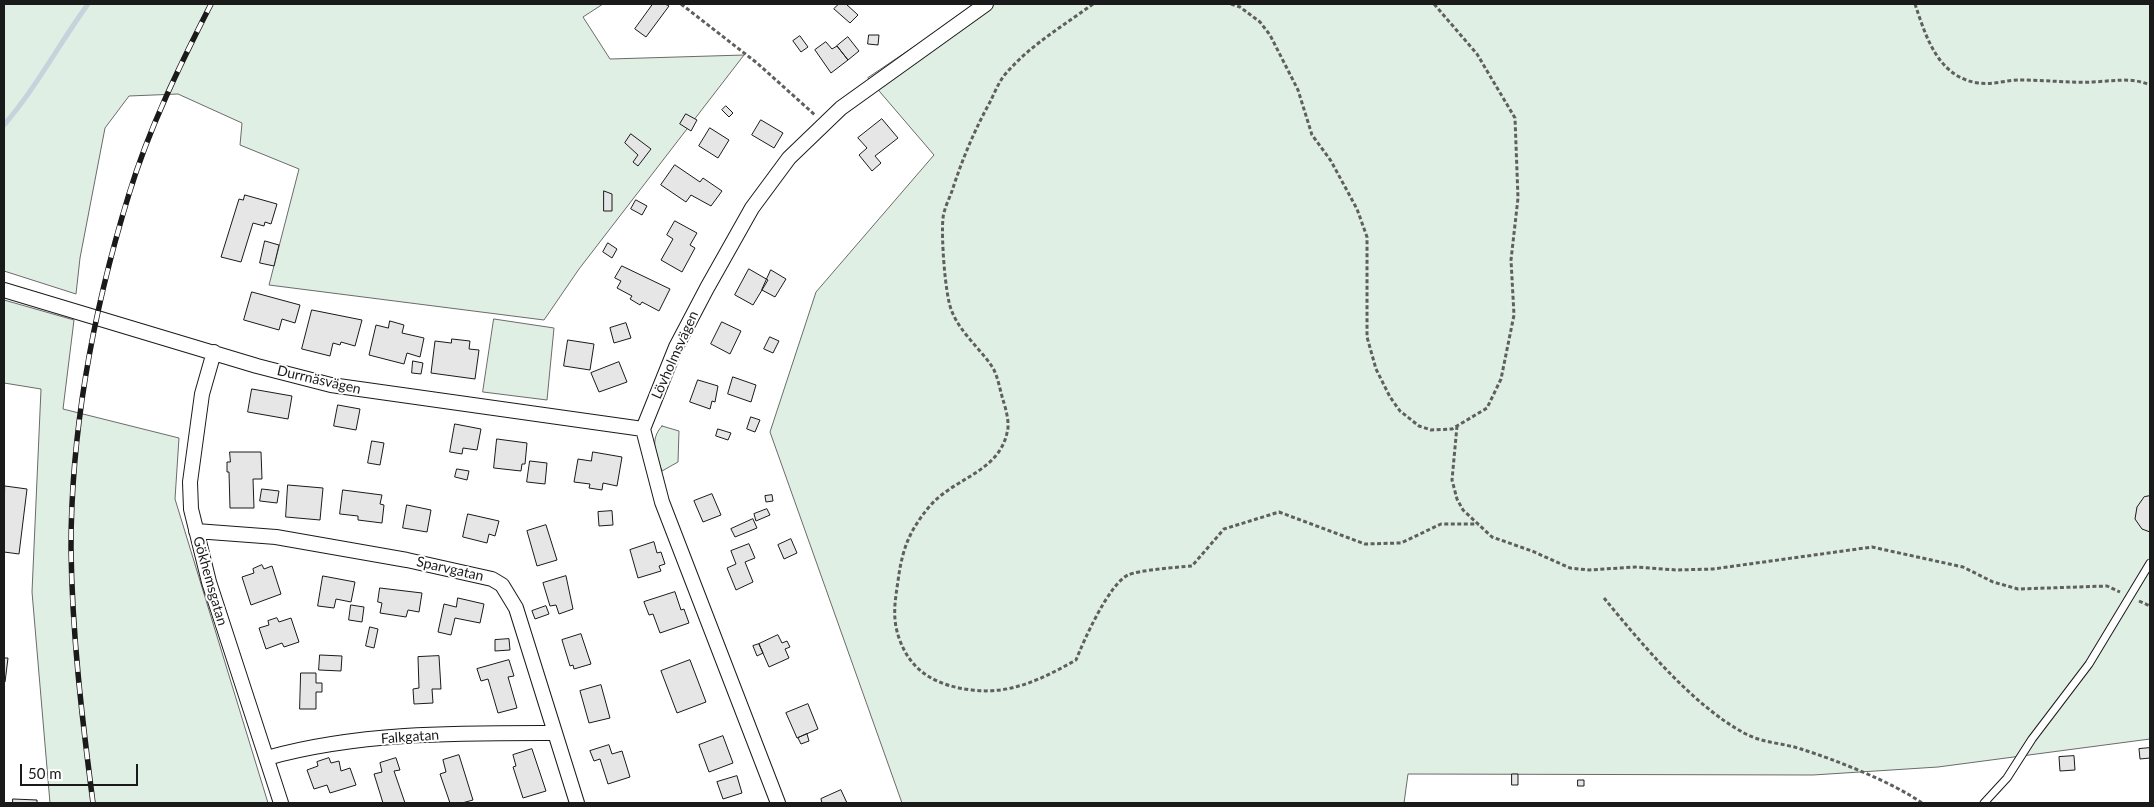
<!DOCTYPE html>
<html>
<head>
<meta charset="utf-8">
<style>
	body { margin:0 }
	#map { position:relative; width:2154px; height:807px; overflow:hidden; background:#fff; font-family:Lato,sans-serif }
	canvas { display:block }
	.frame { position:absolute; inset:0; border:5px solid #1a1a1a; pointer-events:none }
	.scale { position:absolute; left:20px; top:764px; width:118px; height:22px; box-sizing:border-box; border:2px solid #1a1a1a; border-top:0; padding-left:6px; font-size:15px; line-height:18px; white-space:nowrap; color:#1a1a1a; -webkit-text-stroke:4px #fff; paint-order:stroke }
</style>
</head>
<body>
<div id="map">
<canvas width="2154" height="807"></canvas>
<div class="frame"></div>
<div class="scale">50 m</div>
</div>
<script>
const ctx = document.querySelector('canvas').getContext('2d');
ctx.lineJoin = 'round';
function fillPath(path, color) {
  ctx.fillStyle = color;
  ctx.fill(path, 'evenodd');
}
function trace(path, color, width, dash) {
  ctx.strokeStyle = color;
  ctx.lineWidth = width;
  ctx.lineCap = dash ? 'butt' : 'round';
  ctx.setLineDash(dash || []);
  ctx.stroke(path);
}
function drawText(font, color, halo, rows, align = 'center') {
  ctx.font = font + ' Lato,sans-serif';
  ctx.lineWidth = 4;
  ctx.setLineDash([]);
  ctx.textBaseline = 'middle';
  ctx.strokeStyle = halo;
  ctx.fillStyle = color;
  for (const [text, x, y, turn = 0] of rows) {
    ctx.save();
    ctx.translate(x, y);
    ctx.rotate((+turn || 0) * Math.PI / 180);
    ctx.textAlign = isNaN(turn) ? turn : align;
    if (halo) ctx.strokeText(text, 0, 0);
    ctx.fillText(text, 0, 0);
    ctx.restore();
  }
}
const green = new Path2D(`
	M4 4H603L583 17 610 59 744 55 579 269 544 320 269 285 299 169 240 145 242 123 178 94 129 96 105 128 80 258 76 294 4 271Z
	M978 4H2150V739L1938 767 1813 775 1408 774 1404 803H902L770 432 816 292 934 155 868 78Z
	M4 300 74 320 63 409 179 438 175 499 268 803H50L32 592 41 389 4 383Z
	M494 319 554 328 547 400 483 392Z
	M662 426 679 431 678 462 662 471C656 454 649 440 662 426Z`);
fillPath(green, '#e0efe3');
trace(green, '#6a6a6a', 1);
trace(new Path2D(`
	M4 125C36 88 59 44 88 4`), '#c6d2dc', 5);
const building = new Path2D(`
	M653 4H665L669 6 646 37 635 29Z
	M839 4H846L858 15 850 23 834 9Z
	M869 35H879L878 45 868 44Z
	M800 36 808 47 801 52 793 41Z
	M848 37 859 51 848 60 837 46Z
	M826 42 832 49 837 46 848 60 831 73 815 50Z
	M726 106 733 113 729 117 722 110Z
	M686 114 697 120 691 131 680 124Z
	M882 119 898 138 875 156 881 163 872 171 859 155 867 148 858 138Z
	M761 120 783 133 774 148 752 135Z
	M710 128 729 140 718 158 699 146Z
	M631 134 651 149 638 166 633 162 638 155 625 143Z
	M675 165 700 182 703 178 722 191 711 206 691 195 686 202 661 185Z
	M604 191 612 194V211H604Z
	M245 195 277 204 271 224 265 222 264 226 253 223 241 262 221 257 239 199 243 200Z
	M636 200 647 206 642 215 631 209Z
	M675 221 697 233 690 245 695 248 682 272 661 260 673 239 667 235Z
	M265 241 279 245 274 266 260 263Z
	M608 243 617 249 612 258 603 252Z
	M622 266 670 289 659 311 642 302 640 305 630 299 632 296 617 288 621 281 615 278Z
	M749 269 768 280 753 305 735 295Z
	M771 270 786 279 775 297 762 290Z
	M252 292 300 305 295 323 282 319 279 330 244 320Z
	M312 310 362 320 355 346 341 342 340 345 333 343 330 356 302 349Z
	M390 321 404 325 402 333 424 338 420 357 407 353 404 364 369 355 376 325 388 328Z
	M722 322 741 331 730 354 711 344Z
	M626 323 631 338 614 343 610 328Z
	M770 337 779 341 773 353 764 349Z
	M452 339 470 341 469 349 479 350 475 379 431 373 435 341 451 343Z
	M568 340 594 344 590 370 564 366Z
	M413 361 423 363 421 374 412 373Z
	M619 362 627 382 599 392 591 373Z
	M733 377 756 385 751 402 728 394Z
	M698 380 718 386 715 402 712 401 710 409 690 402Z
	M252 389 292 396 288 419 248 412Z
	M338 405 360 409 356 430 334 426Z
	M751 417 760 420 755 432 747 429Z
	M455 424 481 429 477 450 463 448 462 454 450 452Z
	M718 429 731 433 728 440 716 436Z
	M497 439 527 443 525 464H522L521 471 494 468Z
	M372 441 384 443 380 465 368 463Z
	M230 452H261L262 479H253L254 508H230L229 472H227V462H230Z
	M593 452 622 457 617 486 603 483 602 490 589 488 590 484 574 482 578 459 591 461Z
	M530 461 547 463 545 484 527 482Z
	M457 469 469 471 467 480 455 477Z
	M288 485 323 488 320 520 286 517Z
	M5 486 27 489 19 554 4 552Z
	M262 489 279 491 277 503 260 501Z
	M343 490 382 495 380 504 384 505 382 523 358 520V516L340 514Z
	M712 494 721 515 703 522 694 501Z
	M772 495 773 501 766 502 765 496Z
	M2150 496V532L2142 529 2135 519 2137 507 2144 497Z
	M407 505 431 510 427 532 403 528Z
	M767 509 770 515 756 521 754 514Z
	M612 511 613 525 599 526 598 512Z
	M468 514 499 521 495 536 489 534 487 543 463 537Z
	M753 519 757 528 735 537 731 529Z
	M546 525 557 560 537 566 527 531Z
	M791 539 797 553 784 559 778 545Z
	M654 542 657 553 661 552 665 564 659 566 661 571 638 578 630 550Z
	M749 544 755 558 745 562 753 582 736 590 727 568 736 564 731 551Z
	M262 565 264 569 272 566 281 594 251 605 242 577 254 573 253 569Z
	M323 576 355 582 351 602 336 599 334 608 318 606Z
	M566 576 573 609 559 614 556 605 550 606 543 583Z
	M380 588 422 593 419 612 408 610 406 617 380 613 382 603 378 602Z
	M675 592 681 610 684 609 689 623 660 633 653 614 649 615 644 602Z
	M458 598 484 604 480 623 455 618 451 635 438 632 444 604 456 607Z
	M351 605 364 607 362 622 349 620Z
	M546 606 549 614 535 619 532 611Z
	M277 618 279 622 291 618 299 642 284 647 282 643 266 649 259 628 269 625 268 621Z
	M370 627 378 629 374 648 366 646Z
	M581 634 591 664 574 669 573 665 570 666 562 640Z
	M778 635 782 643 787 641 790 647 785 649 789 658 769 667 759 644Z
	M509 639 510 650 495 651V640Z
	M759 644 763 653 757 656 753 646Z
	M320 655 342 656 341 671 319 670Z
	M439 656 441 689H432L433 703 414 704 413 689 419 688 418 657Z
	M4 658H8L5 682H4Z
	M509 660 514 676 508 677 517 708 498 713 488 679 481 681 477 669Z
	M690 660 706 702 677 713 661 671Z
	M301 673H316V683H322V692H316V709H300Z
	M601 685 610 718 589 723 580 691Z
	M808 704 818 729 797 738 786 713Z
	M807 734 809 741 801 744 798 738Z
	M723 736 733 763 709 772 699 745Z
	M609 745 612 754 622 751 630 777 608 784 600 759 594 761 590 751Z
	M2150 748V758L2140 759 2139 749Z
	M532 749 546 791 523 798 513 767 516 766 513 755Z
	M459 755 473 800 462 803H450L440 774 446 772 443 760Z
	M2074 756 2075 770 2060 771 2059 757Z
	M329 758 331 763 339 761 341 771 350 768 356 785 330 793 327 785 314 789 307 770 318 766 317 762Z
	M396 758 400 770 394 771 405 803H383L374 774 382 772 380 763Z
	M1512 774H1518V785H1512Z
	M737 776 742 793 723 799 717 782Z
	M1578 780H1584V786H1578Z
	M841 790 847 803H822L821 799Z
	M13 799 37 800V803H13Z`);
fillPath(building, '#e6e6e6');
trace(building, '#1a1a1a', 1);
const service = new Path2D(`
	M1984 803 2007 778 2032 739 2089 664 2150 563`);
const minor = new Path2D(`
	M4 290 257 366 331 385 643 429
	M214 352 202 394 190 482 191 509 209 582 281 803
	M196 531 276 537 407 560 492 579 502 585 516 608 577 803
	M267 758C359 732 460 733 555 733
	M778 803 662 502 643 429 676 347 707 288 752 208 789 158 841 108 986 4`);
trace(service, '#1a1a1a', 9);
trace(minor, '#1a1a1a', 16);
trace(new Path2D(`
	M681 4 757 63 815 115
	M1093 4C1063 26 1027 47 1003 77 998 84 994 94 990 102 974 131 962 160 952 191 949 199 944 209 943 218 941 236 945 293 951 309 959 332 980 348 993 368 998 377 1000 390 1003 400 1006 409 1010 424 1007 433 998 473 953 478 929 507 909 531 902 550 898 581 895 601 892 618 899 638 911 673 938 686 972 690 1011 695 1044 678 1076 660 1084 640 1109 584 1128 575 1139 570 1179 567 1192 566L1224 529 1279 512 1365 544 1401 543 1441 524H1479
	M1231 4 1240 7 1260 22 1270 35 1298 90 1312 135 1331 161 1357 209 1367 237V337L1376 369 1390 397 1400 411 1419 426 1431 430 1452 429 1487 408 1501 379 1514 315 1511 260 1518 198 1515 118 1477 54 1434 4
	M1915 4C1926 37 1938 77 1978 83 1992 85 2007 80 2020 80 2045 80 2069 83 2093 82 2113 81 2132 77 2150 85
	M1457 426 1452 480 1457 499 1463 510 1492 537 1532 551 1570 568 1589 570 1635 567 1677 570 1713 569 1872 547 1963 567 1993 582 2018 589 2107 586 2120 592
	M1604 598C1641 643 1694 707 1746 734 1763 743 1783 743 1801 749 1836 760 1892 782 1922 803
	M2139 601 2150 606`), '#5f5f5f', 3, [4, 2.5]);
trace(service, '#fff', 7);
trace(minor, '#fff', 14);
const rail = new Path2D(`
	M93 803C82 718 72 634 71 548 71 428 94 308 129 194 149 128 180 65 211 4`);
trace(rail, '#1a1a1a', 5.5);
trace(rail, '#fff', 4, [11]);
drawText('14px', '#1a1a1a', '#fff', [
	["Lövholmsvägen",675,355,-66],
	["Durrnäsvägen",319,380,13],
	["Sparvgatan",450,569,13],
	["Gökhemsgatan",210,581,74],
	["Falkgatan",410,737,-4]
]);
</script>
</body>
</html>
